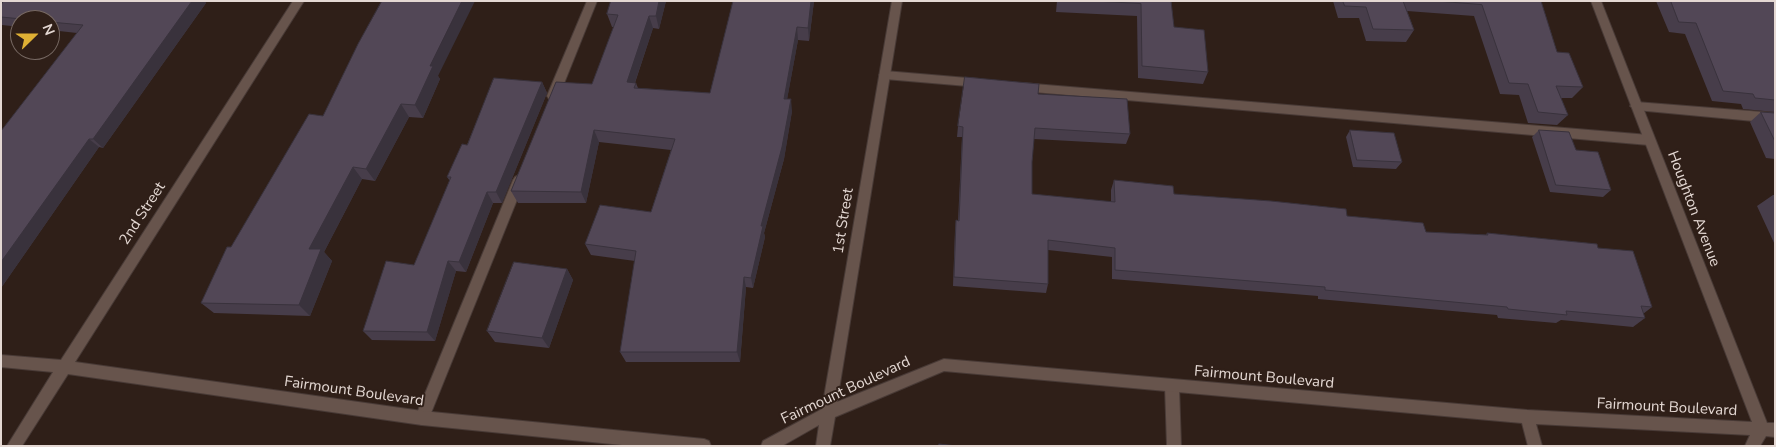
<!DOCTYPE html>
<html>
<head>
<meta charset="utf-8">
<style>
	body { margin:0 }
	#map { position:relative; width:1776px; height:447px; overflow:hidden; background:#2f1f18; font-family:"Nunito Sans",sans-serif }
	canvas { display:block }
	.frame { position:absolute; inset:0; border:2px solid #e4d8d3; pointer-events:none }
	.north { position:absolute; left:10px; top:10px; width:50px; height:50px; box-sizing:border-box; background:#2f1f18; border:1px solid #776963; border-radius:50%; rotate:68deg; font-size:14px; font-weight:700; line-height:20px; text-align:center; color:#e4d8d3 }
	.north::after { content:''; display:block; margin:auto; width:18px; height:22px; background:#dfb034; clip-path:polygon(50% 0,100% 100%,50% 72%,0 100%) }
</style>
</head>
<body>
<div id="map">
<canvas width="1776" height="447"></canvas>
<div class="frame"></div>
<div class="north">N</div>
</div>
<script>
const ctx = document.querySelector('canvas').getContext('2d');
ctx.lineJoin = 'round';
function trace(path, color, width, dash) {
  ctx.strokeStyle = color;
  ctx.lineWidth = width;
  ctx.lineCap = dash ? 'butt' : 'round';
  ctx.setLineDash(dash || []);
  ctx.stroke(path);
}
function fillPath(path, color) {
  ctx.fillStyle = color;
  ctx.fill(path, 'evenodd');
}
function drawText(font, color, halo, rows, align = 'center') {
  ctx.font = font + ' "Nunito Sans",sans-serif';
  ctx.lineWidth = 4;
  ctx.setLineDash([]);
  ctx.textBaseline = 'middle';
  ctx.strokeStyle = halo;
  ctx.fillStyle = color;
  for (const [text, x, y, turn = 0] of rows) {
    ctx.save();
    ctx.translate(x, y);
    ctx.rotate((+turn || 0) * Math.PI / 180);
    ctx.textAlign = isNaN(turn) ? turn : align;
    if (halo) ctx.strokeText(text, 0, 0);
    ctx.fillText(text, 0, 0);
    ctx.restore();
  }
}
const lane = new Path2D(`
	M587 1H597L559 96 553 100 549 99 547 96Z
	M885 71 979 79 985 83 979 87 885 79 879 75Z
	M1022 83 1649 135 1653 137 1655 140 1653 143 1649 145 1022 91 1016 87Z
	M1636 102 1775 113V123L1636 110 1630 106Z
	M519 175 523 177 525 180 429 418 427 423 422 425 417 423 415 418 513 180 515 177Z
	M1172 380 1177 381 1179 386 1181 446H1167L1165 386 1167 381Z`);
const street = new Path2D(`
	M293 1H304L75 362 422 411 704 439 709 441 711 446H632L422 425 68 374 22 446H7L53 372 1 367V355L61 360Z
	M892 1H902L837 402 944 359 1527 410 1752 422 1591 1H1601L1767 423H1775V437L1766 436 1760 446H1745L1750 435 1536 424 1542 446H1528L1522 423 944 371 835 417 830 446H816L819 425 782 446H761L763 441 822 409Z`);
trace(lane, '#483a36', 2);
trace(street, '#483a36', 2);
fillPath(lane, '#67544c');
fillPath(street, '#67544c');
fillPath(new Path2D(`
	M4 1H204L206 3 103 148 99 147 1 288V131L77 33 50 30V20H20V27L2 25H1V5Z
	M611 1H666L659 29 653 28 635 83H636L638 88 710 93 733 1H814L809 41 798 40 787 99 792 111 784 159 764 233 765 237 753 288 746 287 740 362H626L620 352 635 261 591 255 585 244 651 212 671 150 599 142 586 203H518L511 191 592 84 614 27H612L607 14Z
	M1057 1H1171L1174 27 1208 72 1203 84 1138 78 1137 16 1056 12Z
	M1333 1H1541L1557 52 1583 87 1572 98H1561L1568 115 1557 125 1528 123 1519 95 1500 94 1474 16 1407 11 1414 30 1406 42 1366 41 1359 18H1338Z
	M1656 1H1775V112L1743 109 1741 104 1712 101 1685 34 1669 32Z
	M438 76 440 79 423 118 409 117 375 181 362 179 324 252 332 261 310 316 214 313 201 303 231 247 323 116Z
	M542 82 547 93 502 203H493L466 272 456 271 435 341 372 340 363 331 414 265 450 181 447 177Z
	M1038 94 1130 134 1126 144 1034 139 1032 162V194L1111 202V190L1114 180 1174 194 1347 216 1426 232 1486 235 1487 233 1598 248 1652 307 1643 314 1645 318 1633 327 1561 320 1556 323 1498 318 1497 315 1318 299V296L1112 279V257L1048 250V284L1046 293 953 286 955 230 956 220 958 221 962 137H957L958 126Z
	M1761 112 1775 113V159L1766 158 1750 122Z
	M1350 130 1402 162 1396 169 1353 167 1346 137Z
	M1539 130 1576 150 1611 190 1603 197 1550 192 1532 137Z
	M1773 195H1775V245L1757 206Z
	M567 269 573 280 549 348 495 342 487 331Z`), '#473d4a');
fillPath(new Path2D(`
	M192 1H204L206 3 103 148 93 139Z
	M462 1H475L438 76 440 79 423 118 415 105 430 66Z
	M659 1H666L659 29 656 16Z
	M811 1H814L809 41 808 28Z
	M649 16 653 28 631 94 627 82Z
	M797 27 798 40 785 111 784 99Z
	M542 82 547 93 502 203 496 192Z
	M791 99 792 111 784 159 764 233 765 237 753 288 751 278 761 226Z
	M401 104 409 117 375 181 366 169Z
	M594 130 599 142 586 203 581 192Z
	M89 139 99 147 1 288V262Z
	M353 167 362 179 324 252 332 261 310 316 299 305 309 249Z
	M487 192 493 203 466 272 459 262Z
	M448 261 456 271 435 341 427 332Z
	M567 269 573 280 549 348 542 338Z
	M744 277 746 287 740 362 737 352Z`), '#39323c');
const building = new Path2D(`
	M4 1H192L93 139H89L1 262V131L83 25 50 22V20H33L1 17V5Z
	M382 1H462L430 66H433L415 105 401 104 366 169 353 167 309 249H321L299 305 201 303 227 247H231L309 114 323 116 358 44Z
	M611 1H659L656 16H649L627 82 636 83 634 88 710 93 733 1H811L808 28 797 27 784 99H791L782 147 761 226H763L751 278 744 277 737 352H620L636 251 585 244 600 205 651 212 675 139 594 130 581 192 511 191 556 82 592 84 618 15 607 14Z
	M1095 1H1171L1174 27 1204 30 1208 72 1142 66 1141 4Z
	M1343 1H1403L1414 30 1373 29 1366 7 1345 6Z
	M1437 1H1541L1557 52 1569 53 1583 87 1556 86 1568 115 1538 112 1528 84 1509 83 1482 5Z
	M1671 1H1775V100L1755 98 1753 94 1723 91 1696 23 1679 22Z
	M965 77 1039 84 1038 94 1127 99 1130 134 1035 128 1032 162V194L1115 202 1114 180 1173 186 1174 194 1271 201 1346 209 1347 216 1423 223 1426 232 1488 235 1487 233 1597 244 1598 248 1633 251 1652 307 1641 306 1645 318 1566 311 1567 315 1508 309 1507 307 1325 290V287L1115 270V248L1048 240V284L954 277 956 220 959 221 963 127 958 126Z
	M494 78 542 82 496 192H487L459 262 448 261 427 332 363 331 386 261 414 265 451 177H447L462 144 467 145Z
	M1761 112 1775 113V141Z
	M1350 130 1394 133 1402 162 1357 160Z
	M1539 130 1569 132 1576 150 1598 152 1611 190 1556 185Z
	M514 262 567 269 542 338 487 331Z
	M939 444 957 446H939Z`);
fillPath(building, '#524756');
trace(building, '#39323c', 1);
drawText('15px', '#e4d8d3', '#2f1f18', [
	["Houghton Avenue",1693,209,69],
	["2nd Street",143,214,-57],
	["1st Street",844,221,-81],
	["Fairmount Boulevard",1264,378,5],
	["Fairmount Boulevard",846,391,-25],
	["Fairmount Boulevard",354,392,8],
	["Fairmount Boulevard",1667,408,3]
]);
</script>
</body>
</html>
